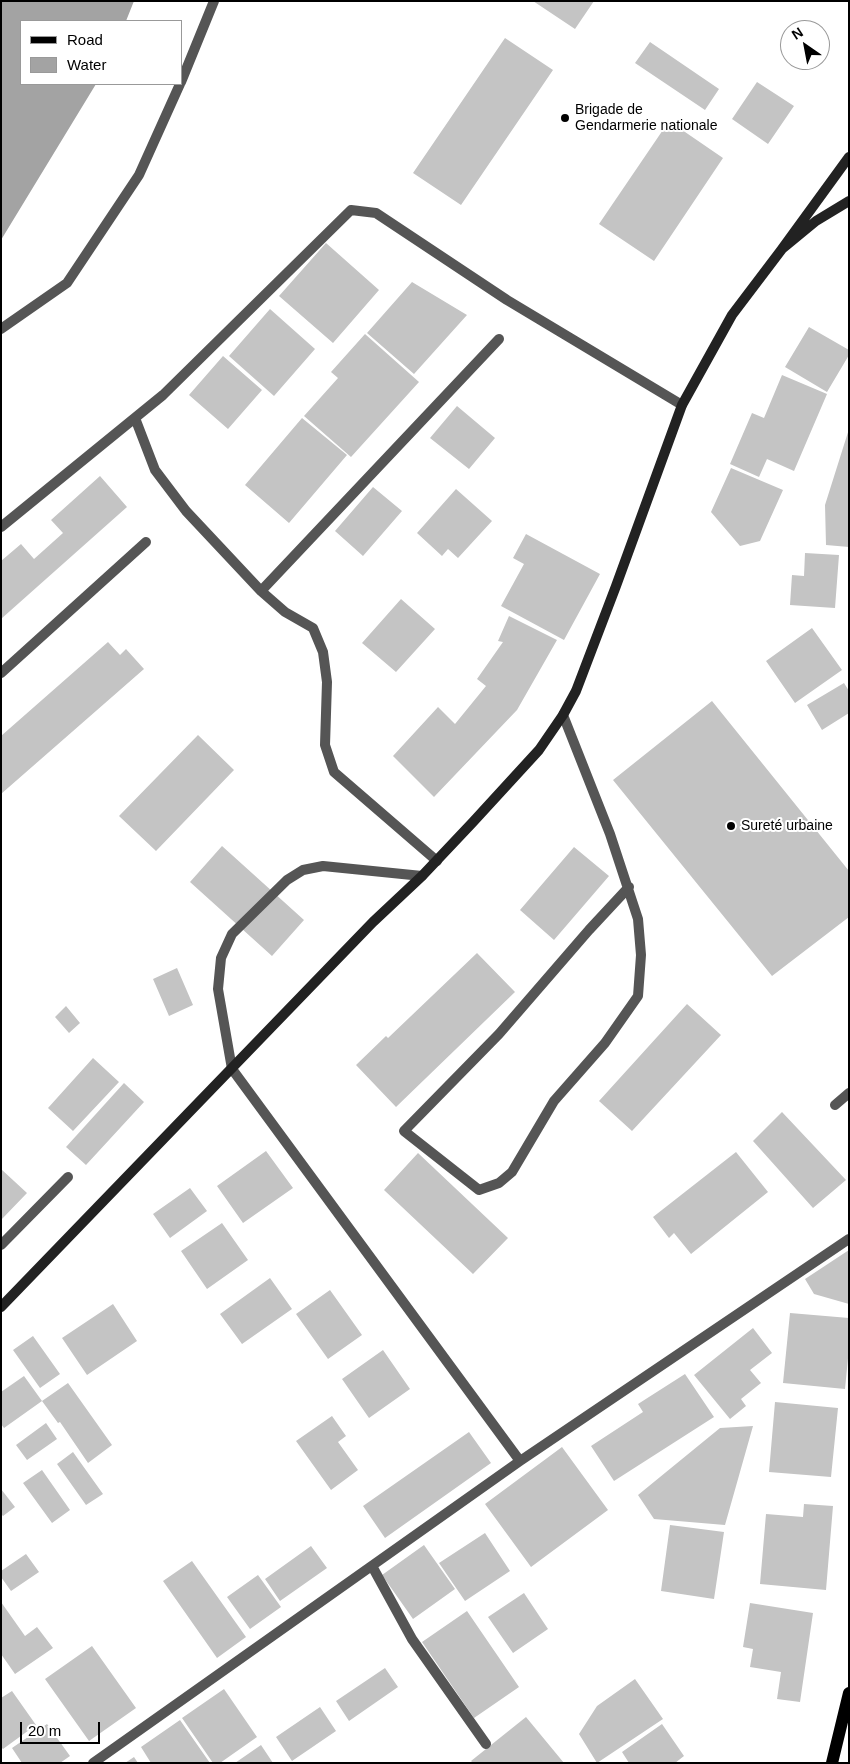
<!DOCTYPE html>
<html>
<head>
<meta charset="utf-8">
<style>
	body { margin:0 }
	#map { position:relative; width:850px; height:1764px; overflow:hidden; background:#fff; font-family:Helvetica,sans-serif }
	canvas { display:block }
	.frame { position:absolute; inset:0; border:2px solid #000; pointer-events:none }
	.legend { position:absolute; left:20px; top:20px; width:162px; height:65px; box-sizing:border-box; background:#fff; border:1px solid #999; margin:0; padding:6px 9px; list-style:none; font-size:15px; color:#000 }
	.legend li { display:flex; align-items:center; gap:10px; height:25px }
	.legend b { width:25px; border:1px solid #999 }
	.north { position:absolute; left:780px; top:20px; width:50px; height:50px; box-sizing:border-box; background:#fff; border:1px solid #999; border-radius:50%; rotate:327deg; font-size:14px; font-weight:700; line-height:20px; text-align:center; color:#000 }
	.north::after { content:''; display:block; margin:auto; width:18px; height:22px; background:#000; clip-path:polygon(50% 0,100% 100%,50% 72%,0 100%) }
	.scale { position:absolute; left:20px; top:1722px; width:80px; height:22px; box-sizing:border-box; border:2px solid #000; border-top:0; padding-left:6px; font-size:15px; line-height:18px; white-space:nowrap; color:#000; -webkit-text-stroke:4px #fff; paint-order:stroke }
</style>
</head>
<body>
<div id="map">
<canvas width="850" height="1764"></canvas>
<div class="frame"></div>
<ul class="legend">
<li><b style="height:6px;background:#000"></b>Road</li>
<li><b style="height:14px;background:#a3a3a3"></b>Water</li>
</ul>
<div class="north">N</div>
<div class="scale">20 m</div>
</div>
<script>
const ctx = document.querySelector('canvas').getContext('2d');
ctx.lineJoin = 'round';
function fillPath(path, color) {
  ctx.fillStyle = color;
  ctx.fill(path, 'evenodd');
}
function trace(path, color, width, dash) {
  ctx.strokeStyle = color;
  ctx.lineWidth = width;
  ctx.lineCap = dash ? 'butt' : 'round';
  ctx.setLineDash(dash || []);
  ctx.stroke(path);
}
function drawText(font, color, halo, rows, align = 'center') {
  ctx.font = font + ' Helvetica,sans-serif';
  ctx.lineWidth = 4;
  ctx.setLineDash([]);
  ctx.textBaseline = 'middle';
  ctx.strokeStyle = halo;
  ctx.fillStyle = color;
  for (const [text, x, y, turn = 0] of rows) {
    ctx.save();
    ctx.translate(x, y);
    ctx.rotate((+turn || 0) * Math.PI / 180);
    ctx.textAlign = isNaN(turn) ? turn : align;
    if (halo) ctx.strokeText(text, 0, 0);
    ctx.fillText(text, 0, 0);
    ctx.restore();
  }
}
fillPath(new Path2D(`
	M1 1H134L126 21H21V84H96L1 240Z`), '#a3a3a3');
fillPath(new Path2D(`
	M533 1H594L575 29Z
	M505 38 553 70 461 205 413 173Z
	M650 42 719 89 705 110 635 63Z
	M757 82 794 106 768 144 732 119Z
	M669 121 723 158 654 261 599 224Z
	M326 243 379 290 333 343 279 296Z
	M412 282 467 315 414 374 367 333Z
	M270 309 315 349 274 396 229 356Z
	M809 327 849 350V355L827 392 785 367Z
	M365 334 419 382 351 457 304 416 338 378 331 372Z
	M223 356 262 390 228 429 189 395Z
	M782 375 827 394 794 471 767 459 759 477 730 464 752 413 764 418Z
	M457 406 495 438 469 469 430 438Z
	M302 418 347 455 289 523 245 485Z
	M849 429V547L826 545 825 505Z
	M731 468 783 490 760 541 740 546 711 512Z
	M100 476 127 507 1 619V561L21 544 34 559 63 533 51 520Z
	M373 487 402 511 363 556 335 531Z
	M456 489 492 521 458 558 448 549 442 556 417 533Z
	M526 534 600 574 564 640 501 606 524 564 513 558Z
	M805 553 839 555 835 608 790 605 792 575 804 576Z
	M401 599 435 629 396 672 362 643Z
	M509 616 557 640 517 710 434 797 393 756 438 707 455 724 486 686 477 679 503 642 498 641Z
	M812 628 842 670 795 703 766 661Z
	M108 642 120 655 126 649 144 669 1 794V736Z
	M844 683 849 691V713L822 730 807 705Z
	M712 701 849 871V917L772 976 613 780Z
	M198 735 234 770 156 851 119 816Z
	M222 846 304 920 272 956 190 882Z
	M574 847 609 876 554 940 520 910Z
	M477 953 515 992 396 1107 356 1065 386 1036 388 1038Z
	M177 968 193 1005 169 1016 153 979Z
	M687 1004 721 1035 632 1131 599 1101Z
	M66 1006 80 1023 69 1033 55 1017Z
	M93 1058 119 1082 73 1131 48 1108Z
	M124 1083 144 1102 86 1165 66 1147Z
	M782 1112 846 1180 813 1208 753 1141Z
	M266 1151 293 1188 243 1223 217 1186Z
	M736 1152 768 1192 691 1254 674 1233 669 1238 653 1217Z
	M418 1153 508 1238 473 1274 384 1190Z
	M1 1169 27 1193 1 1220Z
	M190 1188 207 1211 170 1238 153 1214Z
	M222 1223 248 1260 207 1289 181 1251Z
	M849 1250V1304L814 1294 805 1279Z
	M270 1278 292 1309 242 1344 220 1314Z
	M330 1290 362 1335 328 1359 296 1314Z
	M113 1304 137 1341 87 1375 62 1338Z
	M790 1313 849 1318V1348L845 1389 783 1383Z
	M753 1328 772 1353 750 1370 761 1383 741 1399 746 1406 730 1419 694 1375Z
	M33 1336 60 1374 40 1388 13 1350Z
	M383 1350 410 1389 369 1418 342 1379Z
	M685 1374 714 1417 614 1481 591 1446 643 1412 638 1404Z
	M24 1376 42 1401 4 1428 1 1424V1392Z
	M68 1383 112 1445 88 1463 60 1422 58 1423 42 1401Z
	M775 1402 838 1408 831 1477 769 1472Z
	M332 1416 346 1436 338 1442 358 1470 331 1490 296 1441Z
	M46 1423 57 1439 27 1460 16 1445Z
	M753 1426 725 1525 654 1519 638 1495 720 1428Z
	M469 1432 491 1463 385 1538 363 1506Z
	M562 1447 608 1510 531 1567 485 1504Z
	M73 1452 103 1494 86 1505 57 1464Z
	M42 1470 70 1510 52 1523 23 1483Z
	M1 1489 15 1507 3 1516 1 1514Z
	M804 1504 833 1506 826 1590 760 1584 766 1514 803 1517Z
	M670 1525 724 1532 714 1599 661 1591Z
	M485 1533 510 1571 465 1601 439 1563Z
	M424 1545 455 1589 413 1619 382 1575Z
	M311 1546 327 1568 280 1601 265 1579Z
	M26 1554 39 1572 11 1591 1 1577V1571Z
	M192 1561 246 1637 217 1658 163 1581Z
	M258 1575 281 1607 250 1629 227 1597Z
	M524 1593 548 1629 513 1653 488 1617Z
	M1 1602 25 1636 37 1627 53 1648 15 1674 1 1654Z
	M750 1603 813 1613 800 1702 777 1699 781 1672 750 1667 753 1649 743 1647Z
	M467 1611 519 1687 474 1718 422 1642Z
	M92 1646 136 1708 89 1741 45 1679Z
	M385 1668 398 1687 349 1721 336 1701Z
	M635 1679 663 1719 597 1763 579 1734 597 1706Z
	M224 1689 257 1737 220 1763H213L182 1718Z
	M12 1691 36 1725 3 1749 1 1747V1698Z
	M320 1707 336 1731 292 1761 276 1737Z
	M526 1717 564 1763H473L471 1761Z
	M180 1720 210 1763H151L141 1747Z
	M47 1724 70 1756 60 1763H22L12 1748Z
	M662 1724 684 1756 675 1763H629L622 1752Z
	M261 1745 273 1763H235Z
	M134 1757 138 1763H125Z`), '#c4c4c4');
trace(new Path2D(`
	M232 1069 218 989 221 958 232 934 287 880 303 870 323 866 422 876`), '#555', 10);
trace(new Path2D(`
	M181 82 214 1
	M1 329 67 283 139 175 180 84
	M135 418 155 470 186 511 261 591 285 612 313 628 323 652 327 682 325 745 334 772 437 861
	M1 527 163 395 351 210 376 213 507 300 682 405
	M261 591 499 339
	M1 673 146 542
	M563 715 610 834 638 919 641 955 638 996 605 1043 554 1101 512 1172 499 1183 479 1190 404 1131 499 1034 589 930 629 887
	M232 1069 520 1461
	M835 1105 849 1093
	M1 1245 68 1177
	M372 1566 412 1639 486 1744
	M93 1763 520 1461 849 1239`), '#555', 10);
trace(new Path2D(`
	M849 157 782 249 816 221 849 201
	M1 1307 373 922 422 876 473 822 539 750 563 715 576 691 616 586 682 405 732 315 782 249`), '#222', 10);
trace(new Path2D(`
	M832 1763 849 1693`), '#000', 12);
for (const [x, y, r, color] of [
	[565,118,5,"#000"],
	[731,826,5,"#000"]
]) {
  const dot = new Path2D();
  dot.arc(x, y, r, 0, 2 * Math.PI);
  ctx.fillStyle = color;
  ctx.fill(dot);
  trace(dot, '#fff', 2);
}
drawText('14px', '#000', '#fff', [
	["Brigade de",575,110],
	["Gendarmerie nationale",575,126],
	["Sureté urbaine",741,826]
], 'left');
</script>
</body>
</html>
